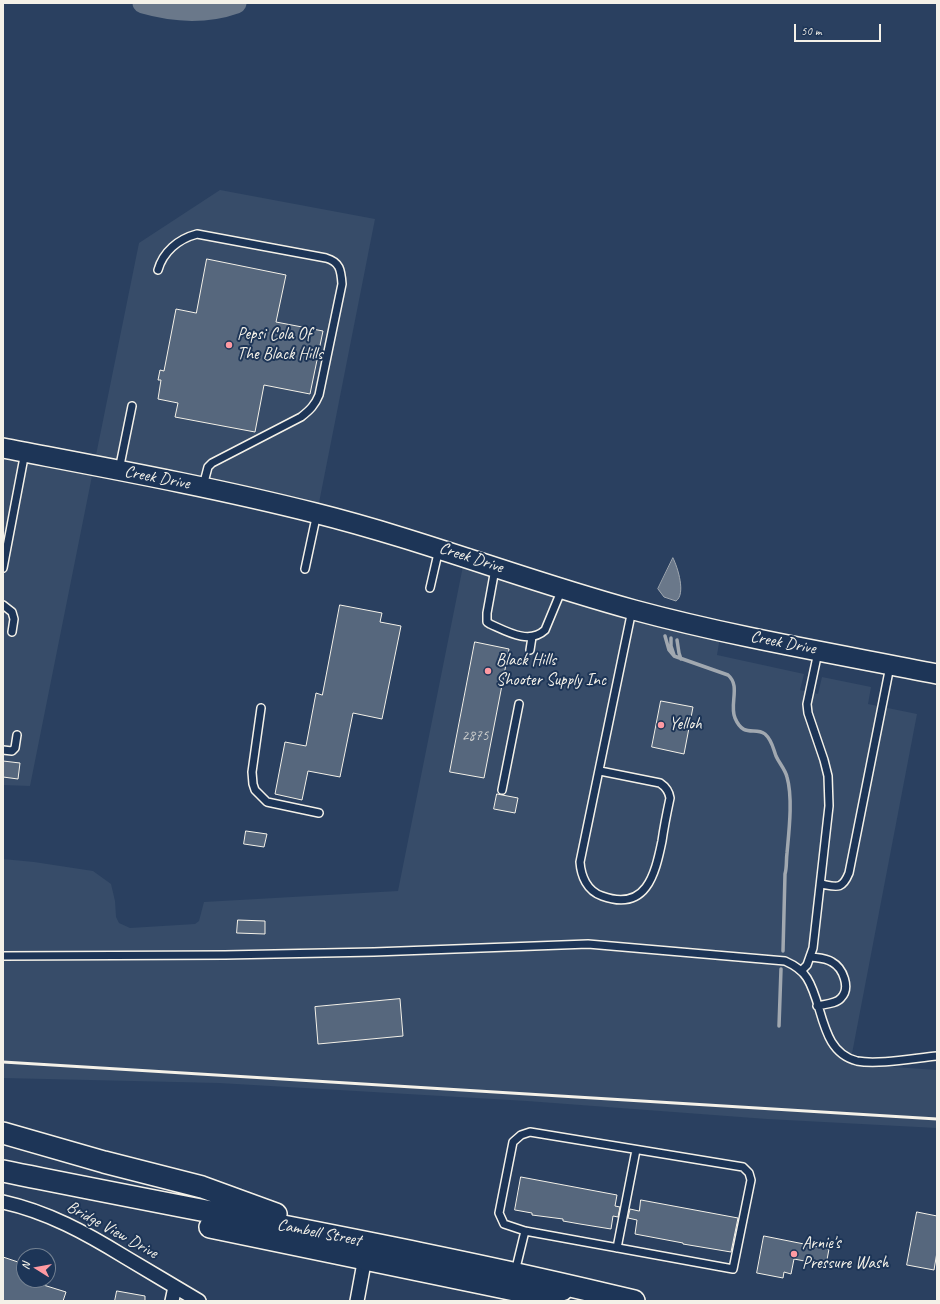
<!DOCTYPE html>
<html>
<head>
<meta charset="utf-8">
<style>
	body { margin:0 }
	#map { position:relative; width:940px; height:1304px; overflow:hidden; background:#2a4060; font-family:Caveat,sans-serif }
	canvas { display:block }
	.frame { position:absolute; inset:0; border:4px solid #f4f1e8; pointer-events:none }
	.north { position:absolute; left:16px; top:1248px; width:40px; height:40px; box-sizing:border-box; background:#1d3557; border:1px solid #738091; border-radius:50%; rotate:281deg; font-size:11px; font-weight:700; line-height:16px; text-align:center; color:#f4f1e8 }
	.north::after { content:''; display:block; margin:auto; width:14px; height:18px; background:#ff9aa2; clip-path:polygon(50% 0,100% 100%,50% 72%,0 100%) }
	.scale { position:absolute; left:794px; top:24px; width:87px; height:18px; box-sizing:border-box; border:2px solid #f4f1e8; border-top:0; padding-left:5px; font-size:12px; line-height:14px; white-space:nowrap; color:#f4f1e8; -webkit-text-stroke:3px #1d3557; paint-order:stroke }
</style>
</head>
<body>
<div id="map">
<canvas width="940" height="1304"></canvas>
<div class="frame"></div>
<div class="north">N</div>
<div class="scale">50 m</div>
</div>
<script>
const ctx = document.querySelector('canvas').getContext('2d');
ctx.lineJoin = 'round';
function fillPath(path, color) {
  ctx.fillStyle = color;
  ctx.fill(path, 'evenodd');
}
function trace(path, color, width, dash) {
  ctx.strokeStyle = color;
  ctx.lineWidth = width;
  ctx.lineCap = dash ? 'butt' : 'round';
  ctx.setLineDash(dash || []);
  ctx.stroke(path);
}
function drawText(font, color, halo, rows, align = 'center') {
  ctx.font = font + ' Caveat,sans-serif';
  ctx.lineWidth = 4;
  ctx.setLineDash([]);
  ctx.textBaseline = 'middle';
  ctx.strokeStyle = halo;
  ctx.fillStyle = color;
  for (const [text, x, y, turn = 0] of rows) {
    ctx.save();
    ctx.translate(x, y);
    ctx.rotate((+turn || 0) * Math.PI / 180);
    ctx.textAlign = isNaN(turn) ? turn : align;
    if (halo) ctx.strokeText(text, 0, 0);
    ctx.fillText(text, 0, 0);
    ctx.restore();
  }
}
fillPath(new Path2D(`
	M220 190 375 219 317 513 94 466 30 786 3 785V448L94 465 139 243Z
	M465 556 721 631 717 655 804 674 800 690 818 694 822 677 871 687 868 704 917 714 850 1064 937 1070V1128L767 1119 527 1101 219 1083 3 1078V859L34 862 93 871 111 884 115 901 116 917 119 923 130 928 195 924 199 921 204 902 398 891Z`), '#374c69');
const water = new Path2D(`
	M673 558C678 568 686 594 676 601L664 597 658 589Z`);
fillPath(water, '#6a788a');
trace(water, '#a1a8b0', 1);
trace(new Path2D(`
	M665 636 669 650 674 656 728 675C741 686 729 704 735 718 744 739 755 726 765 734 772 740 773 748 776 756 779 763 785 769 787 777 793 798 789 831 787 853 786 861 787 867 785 874L783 951
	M671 638V646L674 655
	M677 640 679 653 681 659
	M779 1026 781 969`), '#a1a8b0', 3.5);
trace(new Path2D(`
	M143 3C174 12 205 14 236 3`), '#6a788a', 21);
const building = new Path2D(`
	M207 259 286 275 276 322 323 331 310 394 264 385 255 432 175 417 178 403 158 399 161 380H158L160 370 164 371 176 309 196 313Z
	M340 605 382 613 380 622 401 626 382 719 353 713 340 777 308 771 302 800 275 794 285 742 306 746 316 693 322 695Z
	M475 642 509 649 484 778 450 772Z
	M661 701 693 707 684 754 652 747Z
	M3 761 20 763 18 779 3 777Z
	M497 794 518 798 515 813 494 809Z
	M246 831 267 834 264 847 244 844Z
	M238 920 265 921V934L237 933Z
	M400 999 403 1036 318 1044 315 1007Z
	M521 1177 617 1195 615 1206 620 1207 618 1217 613 1216 611 1229 580 1224 563 1221V1219L532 1215V1213L515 1210Z
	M641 1200 738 1218 731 1252 683 1244V1243L635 1234 637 1220 628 1218 630 1209 639 1211Z
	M917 1212 937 1216V1252L934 1270 907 1265Z
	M764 1236 829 1249 826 1265 794 1259 791 1274 784 1272 783 1278 757 1273Z
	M3 1257 24 1264V1280H38L37 1283 66 1292 63 1301H3Z
	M117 1291 145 1296V1301H115Z`);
fillPath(building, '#56677d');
trace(building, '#f4f1e8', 1);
const lane = new Path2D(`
	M158 270C163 252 178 239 197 234L326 258C340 262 341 270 342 284L319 395C315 405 310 410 301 417L212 463 208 467 203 486
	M119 470 132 406
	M3 568 25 452
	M305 569 317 513
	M495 569 487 613V622L490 624C506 631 529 645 545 630L562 589
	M430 588 439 549
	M3 605 12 612 14 619 12 632
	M530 650 532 637
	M261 708 252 772 253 784 255 790 267 802 319 813
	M3 750 12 751 15 748 17 735
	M600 771 660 783C666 787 669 791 670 798 667 812 664 827 662 841 655 875 646 912 602 896 587 891 581 876 580 862L632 610
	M502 790 519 704
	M821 884C837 887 842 890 849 873L890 666
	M3 956 225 955 374 952 588 944 785 961C794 965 802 970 807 978 824 1005 820 1052 857 1061 878 1065 915 1058 937 1056
	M811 957C818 958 826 958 832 962 843 968 851 988 841 998 836 1004 825 1004 817 1006
	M801 971 807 965 813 948 829 806 828 776 824 760 808 713 807 704 818 652
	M530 1132 743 1167 749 1173 751 1180 733 1269 525 1231 504 1224 499 1213 513 1142 521 1135Z
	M617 1248 636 1150
	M515 1272 525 1231`);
const street = new Path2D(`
	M3 1202C48 1212 86 1233 125 1257 150 1272 174 1286 199 1301
	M172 1301 175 1287
	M357 1301 366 1252`);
const secondary = new Path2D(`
	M3 448C107 468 212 487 315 513 423 540 527 581 634 610 734 637 836 654 937 674`);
const primary = new Path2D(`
	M3 1133 104 1162 202 1187 276 1214
	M3 1171C213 1214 425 1250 634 1301
	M210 1227 529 1293 562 1290`);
trace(lane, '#f4f1e8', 10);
trace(street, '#f4f1e8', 16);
trace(secondary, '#f4f1e8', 22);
trace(primary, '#f4f1e8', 24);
trace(lane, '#1d3557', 7);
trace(street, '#1d3557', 13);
trace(secondary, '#1d3557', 19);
trace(primary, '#1d3557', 21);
trace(new Path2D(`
	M3 1062 937 1119`), '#f4f1e8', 3);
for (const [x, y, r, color] of [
	[229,345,4,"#ff9aa2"],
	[488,671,4,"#ff9aa2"],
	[661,725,4,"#ff9aa2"],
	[794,1254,4,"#ff9aa2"]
]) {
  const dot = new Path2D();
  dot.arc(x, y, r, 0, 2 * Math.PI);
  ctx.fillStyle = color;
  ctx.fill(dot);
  trace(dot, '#1d3557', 1.5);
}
drawText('15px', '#cccecd', null, [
	["2875",475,736]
]);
drawText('17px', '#f4f1e8', '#1d3557', [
	["Pepsi Cola Of",237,335],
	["The Black Hills",237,355],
	["Black Hills",496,661],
	["Shooter Supply Inc",496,681],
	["Yelloh",669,725],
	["Arnie's",802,1244],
	["Pressure Wash",802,1264]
], 'left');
drawText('17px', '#f4f1e8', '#1d3557', [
	["Creek Drive",157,478,11],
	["Creek Drive",471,558,18],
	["Creek Drive",783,643,11],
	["Bridge View Drive",112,1230,29],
	["Cambell Street",319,1233,11]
]);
</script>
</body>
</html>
